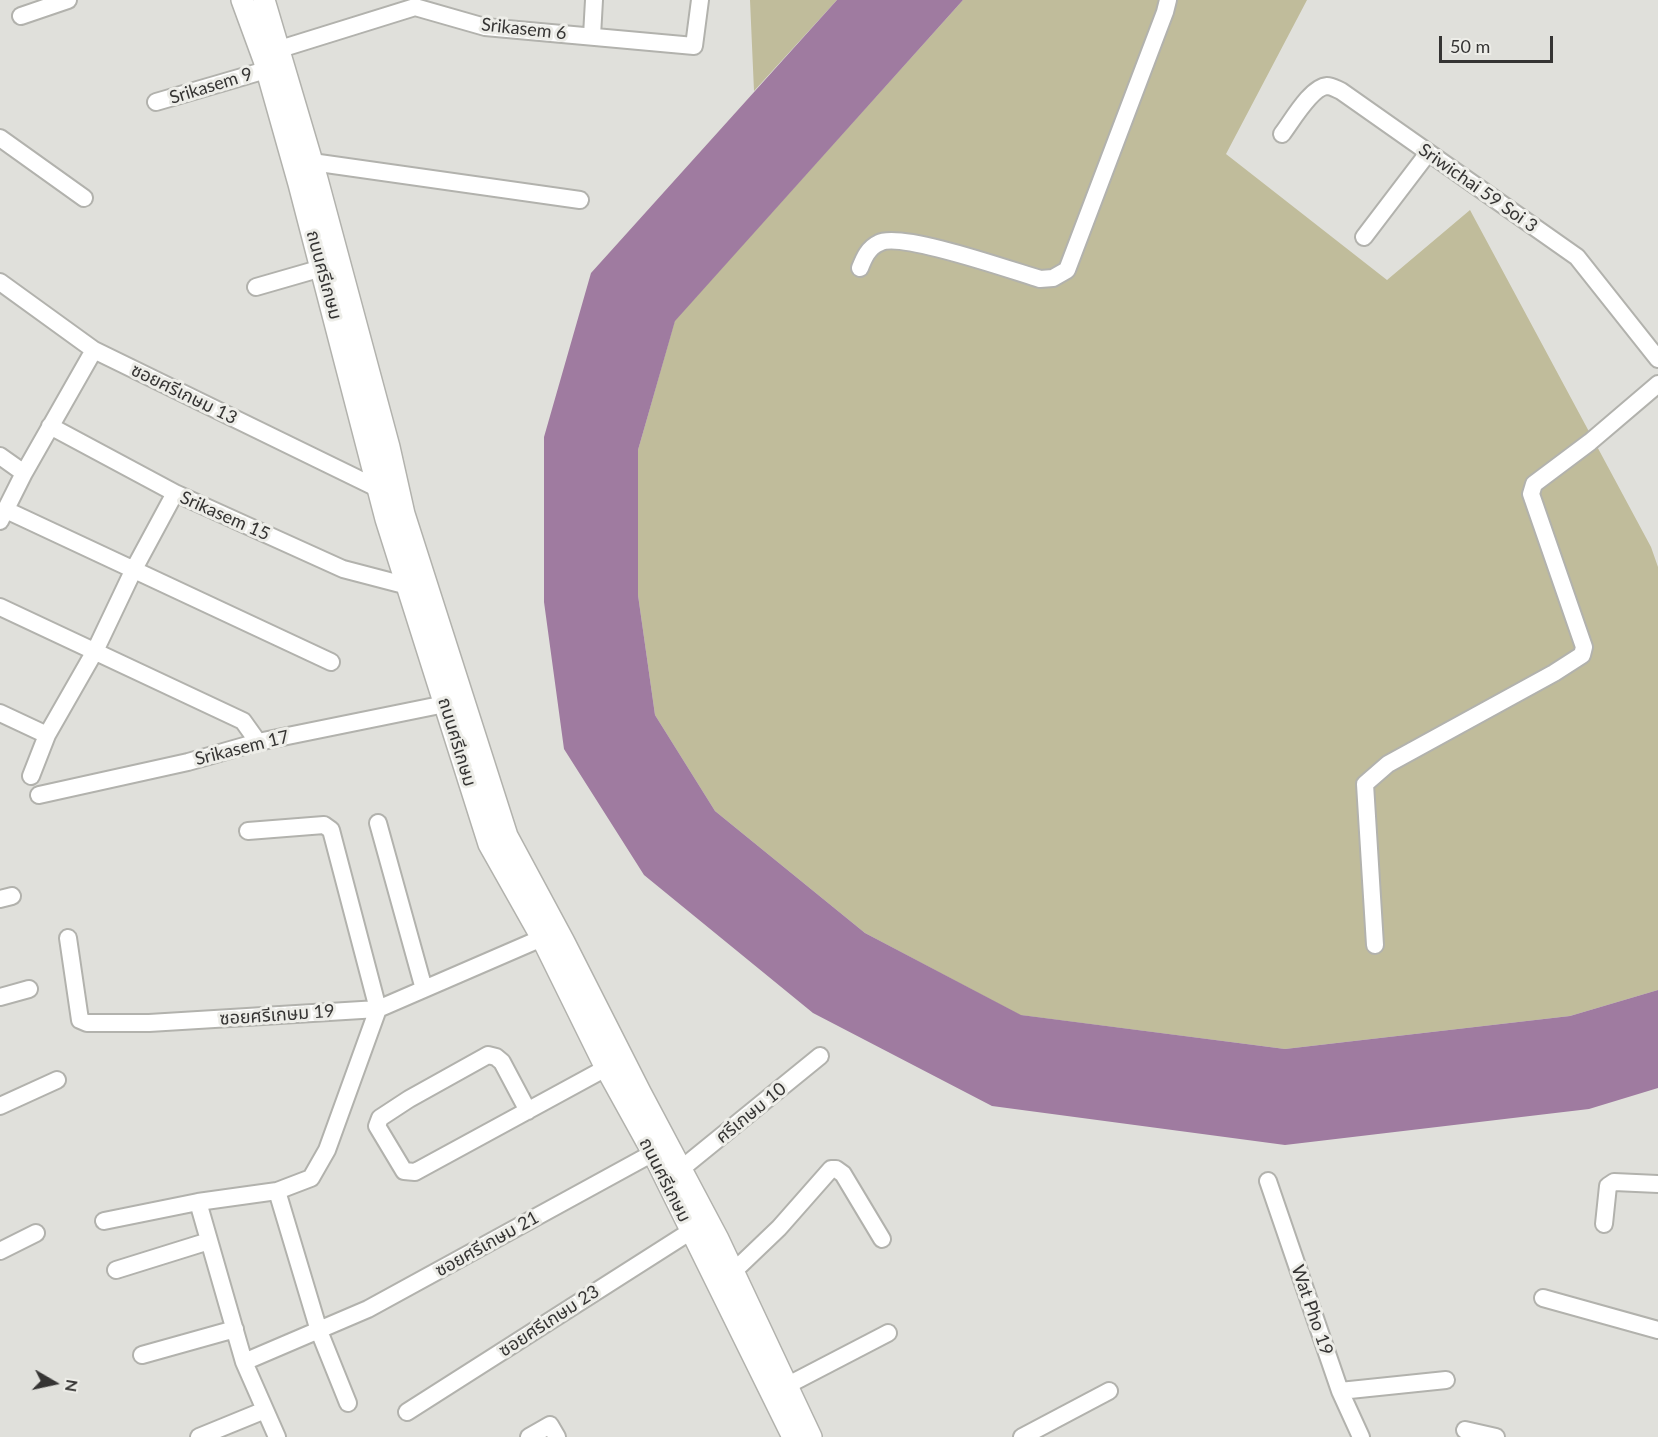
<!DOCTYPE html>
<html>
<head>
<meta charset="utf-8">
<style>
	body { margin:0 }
	#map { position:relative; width:1658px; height:1437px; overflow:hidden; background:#e0e0db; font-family:Lato,sans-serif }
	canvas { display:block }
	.north { position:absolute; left:24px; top:1353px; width:60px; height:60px; -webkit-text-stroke:4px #edede8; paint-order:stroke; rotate:99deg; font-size:16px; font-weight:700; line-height:24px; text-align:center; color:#353433 }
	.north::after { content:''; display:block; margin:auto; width:21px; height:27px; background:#353433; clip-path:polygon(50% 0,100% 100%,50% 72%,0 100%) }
	.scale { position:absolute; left:1439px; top:36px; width:114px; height:27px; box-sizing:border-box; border:3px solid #353433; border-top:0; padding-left:8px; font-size:18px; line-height:21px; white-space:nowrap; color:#353433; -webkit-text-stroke:4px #edede8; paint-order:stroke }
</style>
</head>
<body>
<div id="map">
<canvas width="1658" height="1437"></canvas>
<div class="north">N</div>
<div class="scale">50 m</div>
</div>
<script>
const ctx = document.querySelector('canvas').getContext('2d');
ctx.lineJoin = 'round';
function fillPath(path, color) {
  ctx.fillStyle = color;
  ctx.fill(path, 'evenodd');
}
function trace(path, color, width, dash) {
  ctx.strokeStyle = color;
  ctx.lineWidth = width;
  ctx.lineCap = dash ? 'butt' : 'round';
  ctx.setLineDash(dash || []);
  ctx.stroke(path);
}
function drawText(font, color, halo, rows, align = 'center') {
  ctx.font = font + ' Lato,"Noto Sans Thai",sans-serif';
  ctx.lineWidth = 6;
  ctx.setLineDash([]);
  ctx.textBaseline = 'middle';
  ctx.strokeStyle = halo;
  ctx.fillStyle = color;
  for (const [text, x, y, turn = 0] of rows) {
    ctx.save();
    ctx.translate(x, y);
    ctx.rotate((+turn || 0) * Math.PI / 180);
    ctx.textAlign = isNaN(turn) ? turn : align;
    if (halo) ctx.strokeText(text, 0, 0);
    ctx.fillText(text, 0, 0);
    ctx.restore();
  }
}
fillPath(new Path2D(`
	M750 0H837L754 91Z
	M963 0H1307L1226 154 1387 280 1470 210 1651 547 1658 567V990L1570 1016 1285 1049 1020 1015 865 933 715 811 655 715 638 595V450L675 320Z`), '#c0bc9b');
fillPath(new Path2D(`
	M837 0H963L675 321 638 450V595L655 715 715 811 865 933 1021 1015 1285 1049 1570 1016 1658 990V1088L1589 1109 1285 1145 992 1106 813 1013 644 875 564 749 544 602V437L591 273Z`), '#9f7ba0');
const minor = new Path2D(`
	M21 16 68 0
	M592 36 594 0
	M280 49 415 7 485 27 694 46 700 0
	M156 102 266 70
	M1282 134C1292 121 1311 87 1327 86 1332 86 1336 89 1341 91L1577 257 1658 359
	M0 138 84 198
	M312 162 580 200
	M1364 237 1428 153
	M860 268C864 258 868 248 879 243 900 231 1013 271 1040 279L1053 278 1067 270 1165 12 1168 0
	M0 282 94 350 379 489
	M256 287 322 268
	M50 426 175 493 343 569 408 586
	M0 456 24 473
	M6 510 331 662
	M0 521 24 473 94 350
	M0 607 243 721 258 742
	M0 713 47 735
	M31 776 47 735 95 651 134 569 175 493
	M39 795 188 762 258 742 445 704
	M378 823 424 989
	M0 899 12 896
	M68 938 80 1020 87 1023H149L378 1009 542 938
	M1375 945 1365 784 1388 764 1554 673 1582 655 1584 647 1531 494 1534 484 1590 442 1658 384
	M0 997 29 989
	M0 1106 57 1080
	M528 1111 502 1062 496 1057 488 1055 409 1099 380 1118 377 1126 404 1171 415 1172 606 1068
	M681 1169 820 1056
	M1268 1181 1340 1391 1361 1437
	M277 1191 319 1331 348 1403
	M198 1202 244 1362 277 1437
	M104 1221 198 1202 277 1191 311 1178 327 1150 378 1009 331 830 324 825 248 831
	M1604 1224 1608 1186 1614 1182 1658 1184
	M0 1251 36 1233
	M116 1270 209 1241
	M734 1271 779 1228 831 1169H836L843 1174 882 1239
	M1543 1298 1658 1330
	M142 1355 235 1329
	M244 1362 368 1309 653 1153
	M788 1385 888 1333
	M1340 1391 1446 1380
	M407 1412 691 1231
	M1465 1430 1496 1437
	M199 1437 265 1410
	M529 1437 550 1425 557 1437
	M1022 1437 1109 1391`);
const major = new Path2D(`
	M242 0 264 60 299 184 386 519 489 844 542 938 606 1068 653 1153 793 1437
	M264 0 317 179 389 447 404 514 507 836 564 942 640 1092 718 1239 811 1437`);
trace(minor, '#b2b2ad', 20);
trace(major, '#b2b2ad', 24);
trace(minor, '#fff', 16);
trace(major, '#fff', 21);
drawText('18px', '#353433', '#edede8', [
	["Srikasem 6",524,29,6],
	["Srikasem 9",211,86,-17],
	["Sriwichai 59 Soi 3",1478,188,35],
	["ถนนศรีเกษม",324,275,75],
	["ซอยศรีเกษม 13",184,394,26],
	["Srikasem 15",225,516,24],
	["ถนนศรีเกษม",457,742,73],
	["Srikasem 17",242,748,-14],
	["ซอยศรีเกษม 19",277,1015,-4],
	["ศรีเกษม 10",751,1113,-39],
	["ถนนศรีเกษม",665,1180,63],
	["ซอยศรีเกษม 21",487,1244,-29],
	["Wat Pho 19",1312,1310,71],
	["ซอยศรีเกษม 23",549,1321,-33]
]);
</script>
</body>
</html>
